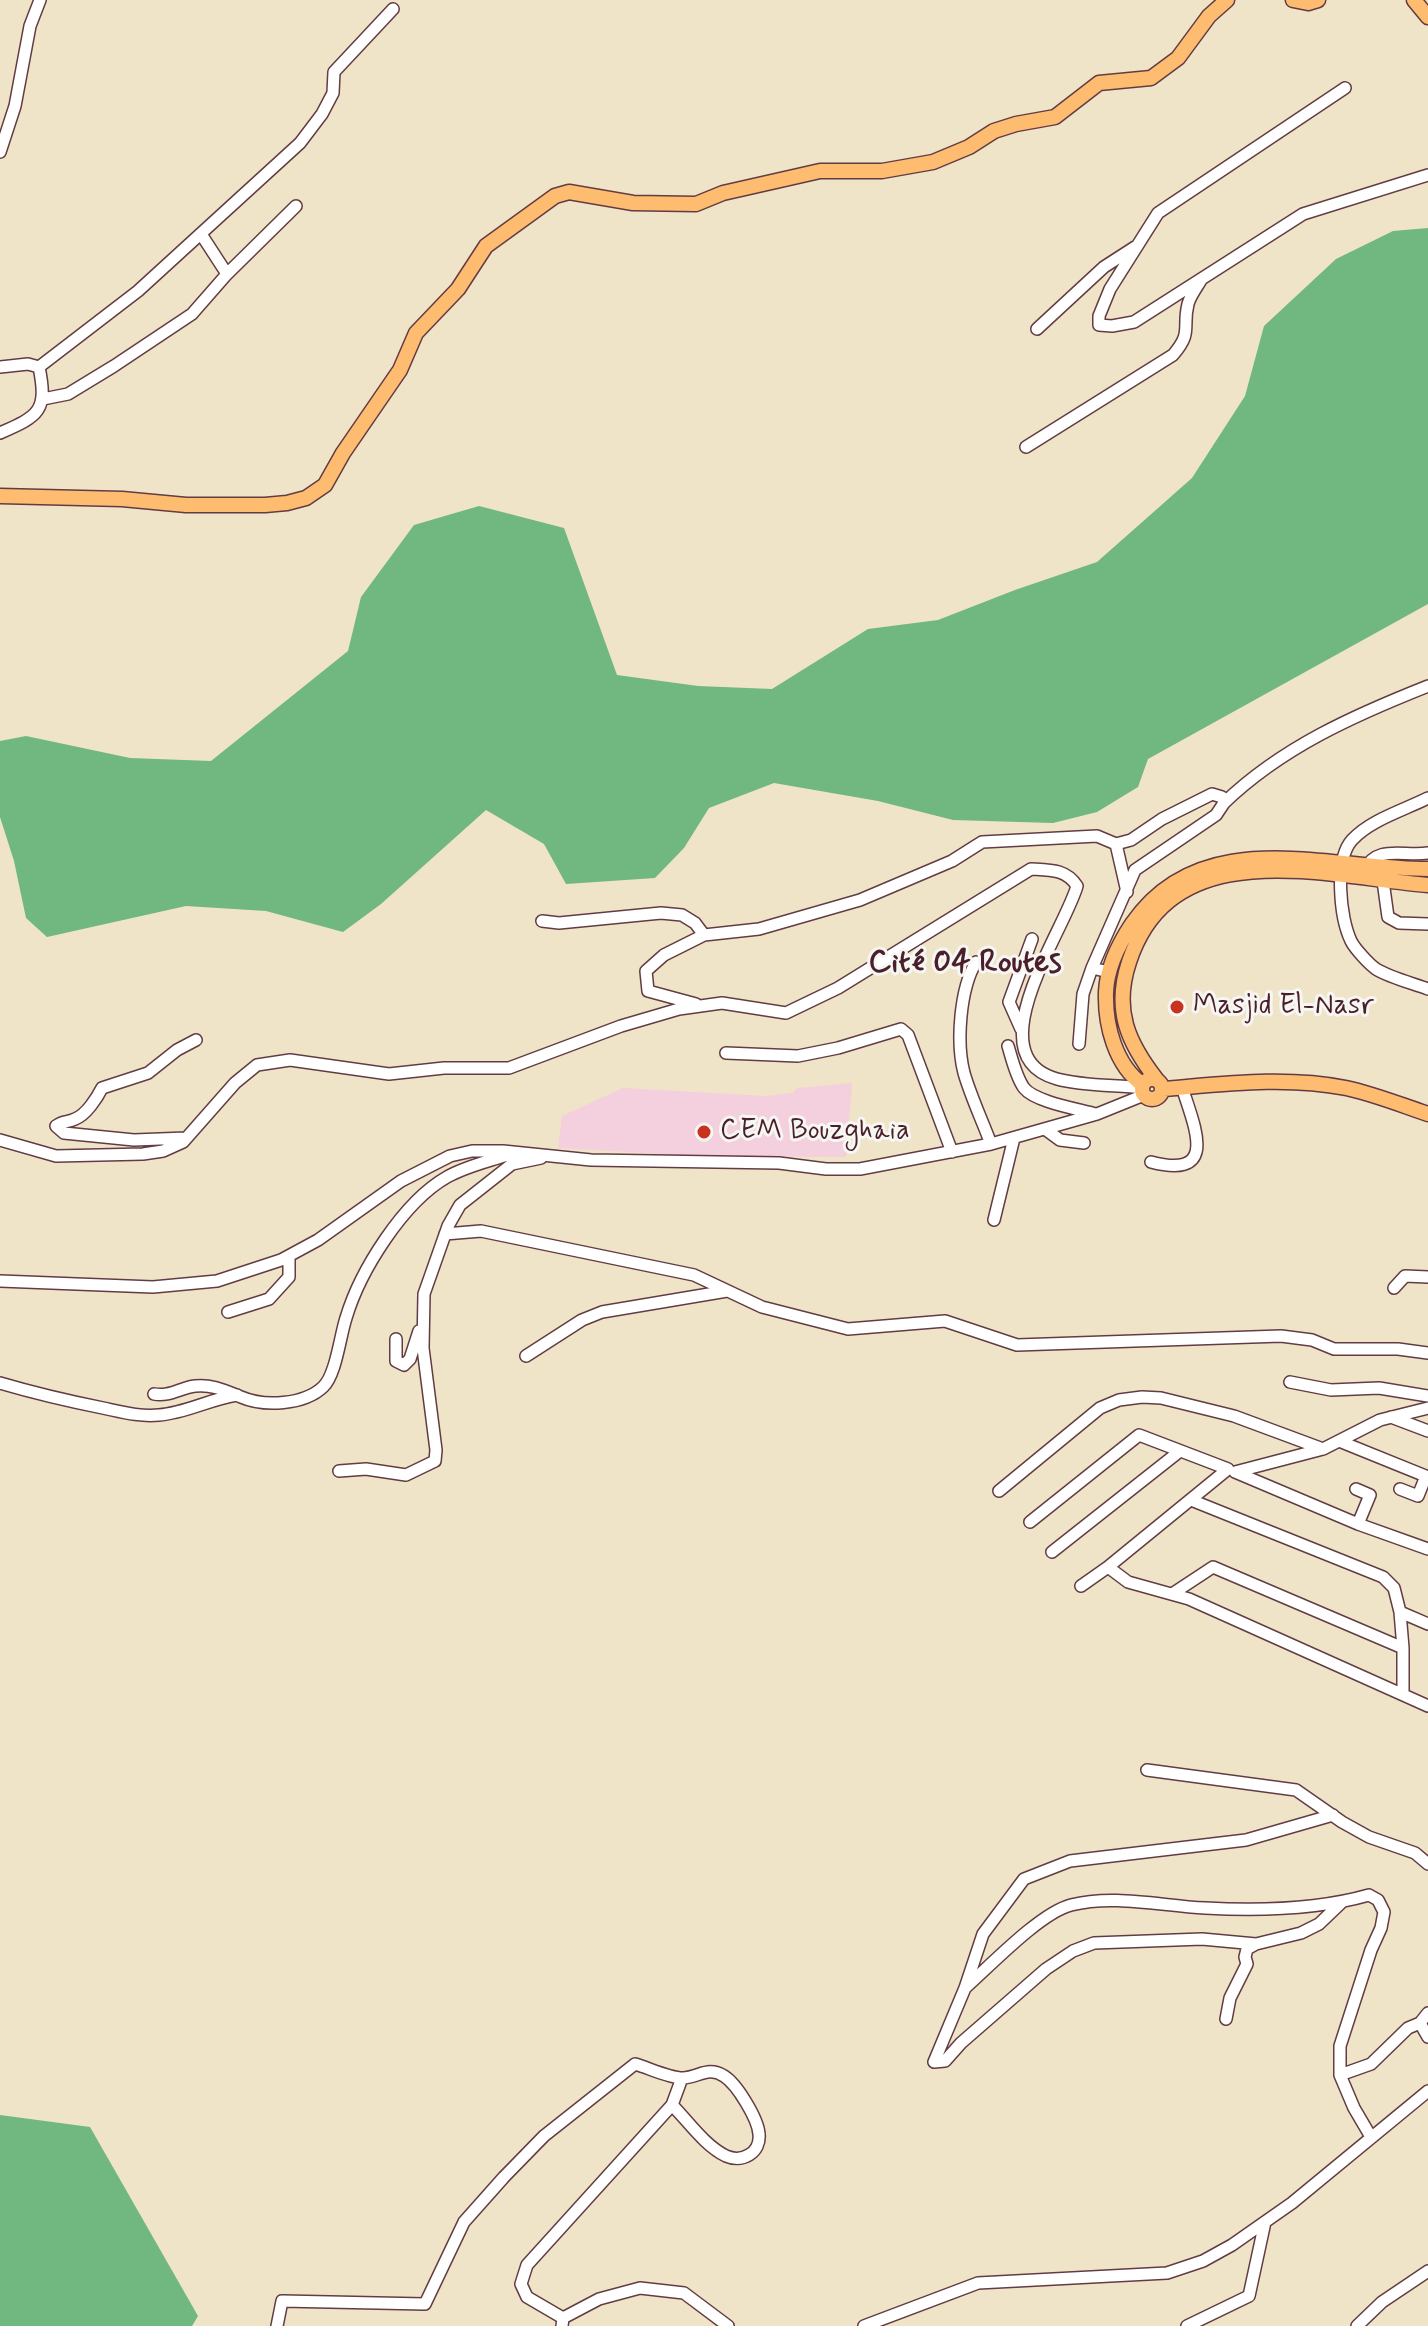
<!DOCTYPE html>
<html>
<head>
<meta charset="utf-8">
<style>
	body { margin:0 }
	canvas { display:block; background:#efe3c8 }
</style>
</head>
<body>
<canvas width="1428" height="2326"></canvas>
<script>
const ctx = document.querySelector('canvas').getContext('2d');
ctx.lineJoin = 'round';
function fillPath(path, color) {
  ctx.fillStyle = color;
  ctx.fill(path, 'evenodd');
}
function trace(path, color, width, dash) {
  ctx.strokeStyle = color;
  ctx.lineWidth = width;
  ctx.lineCap = dash ? 'butt' : 'round';
  ctx.setLineDash(dash || []);
  ctx.stroke(path);
}
function drawText(font, color, halo, rows, align = 'center') {
  ctx.font = font + ' Mynerve,sans-serif';
  ctx.lineWidth = 6;
  ctx.setLineDash([]);
  ctx.textBaseline = 'middle';
  ctx.strokeStyle = halo;
  ctx.fillStyle = color;
  for (const [text, x, y, turn = 0] of rows) {
    ctx.save();
    ctx.translate(x, y);
    ctx.rotate((+turn || 0) * Math.PI / 180);
    ctx.textAlign = isNaN(turn) ? turn : align;
    if (halo) ctx.strokeText(text, 0, 0);
    ctx.fillText(text, 0, 0);
    ctx.restore();
  }
}
fillPath(new Path2D(`
	M852 1083 846 1157 696 1156 558 1148 562 1116 623 1088 766 1096 792 1093 798 1088Z`), '#f4cfde');
fillPath(new Path2D(`
	M1428 228V604L1148 759 1138 787 1097 812 1053 823 953 820 878 801 774 783 709 808 684 848 655 878 566 884 544 844 486 810 381 904 343 932 266 911 186 906 47 937 26 918 14 861 0 817V741L26 736 130 758 211 761 348 651 361 597 414 525 479 506 564 528 617 675 698 686 772 689 868 629 938 620 1015 590 1097 562 1192 478 1245 396 1264 326 1336 259 1393 231Z
	M0 2115 90 2127 198 2316 192 2326H0Z`), '#70b87f');
const minor = new Path2D(`
	M1345 88 1158 213 1110 289 1099 316V325L1112 326 1134 322 1303 214 1428 175
	M0 152 15 106 30 26 40 0
	M201 234 227 274
	M1037 329 1104 267 1135 247
	M0 367 28 364 39 367
	M39 367 138 291 300 143 322 114 333 93 334 72 393 9
	M43 399 68 394 114 366 192 314 227 274 296 206
	M0 433C39 416 48 411 39 367
	M1026 447 1173 355C1193 332 1182 328 1188 304 1190 296 1197 287 1201 280
	M1428 798C1404 810 1370 820 1352 840 1334 860 1340 918 1351 941 1355 949 1369 964 1376 969 1391 978 1412 983 1428 989
	M1224 803C1282 747 1355 715 1428 686
	M1116 844 1127 892
	M1365 870C1376 844 1405 857 1428 853
	M1386 873 1383 881 1388 917 1399 923 1428 924
	M542 921 559 923 661 913 682 915 695 923 704 935
	M976 962C960 989 956 1042 964 1073 971 1097 982 1120 991 1144
	M696 1004 648 991 646 971 664 955 704 935 759 929 860 900 952 861 982 842 1097 836 1116 844 1131 840 1162 819 1212 794 1222 797 1224 803 1216 815 1135 870 1092 968 1109 972
	M1021 1029 1009 1002 1032 939
	M1079 1044 1083 994 1092 968
	M1008 1046C1012 1059 1016 1077 1024 1088 1035 1102 1078 1109 1096 1114
	M726 1053 798 1056 838 1048 901 1029 908 1035 952 1152
	M1045 1129 1060 1140 1084 1143
	M186 1138 134 1140 64 1133 56 1126C64 1120 67 1123 75 1119 86 1115 97 1098 102 1088L148 1073 177 1050 196 1040
	M0 1140 56 1156 143 1154 163 1151 183 1142 235 1083 257 1065 290 1060 389 1074 444 1068H509L621 1026 679 1009 722 1003 786 1013 838 988 1031 869C1050 870 1066 869 1077 886 1065 930 974 1056 1057 1079 1083 1086 1115 1085 1142 1088
	M1151 1162C1220 1180 1194 1126 1182 1087
	M994 1220 1014 1138
	M445 1234 481 1231 694 1275 762 1307 848 1329 945 1321 1017 1345 1281 1336 1312 1340 1334 1349H1398L1428 1353
	M0 1281 153 1287 217 1281 281 1260 318 1240 401 1181 450 1156 472 1151H503L591 1160 779 1163 826 1169H860L991 1144 1097 1114 1144 1095
	M1394 1288 1405 1276 1428 1277
	M228 1312 269 1299 289 1277V1256
	M396 1339V1361L404 1365 410 1359 419 1331
	M526 1356 582 1320 602 1312 727 1291
	M1290 1382 1331 1390 1379 1388 1428 1396
	M0 1383C34 1393 68 1401 103 1408 122 1412 140 1417 159 1415 186 1413 210 1399 237 1395
	M154 1394C169 1397 180 1388 195 1386 212 1384 226 1391 241 1397 264 1407 304 1405 323 1387 336 1375 340 1336 346 1318 360 1271 403 1202 447 1177 466 1166 490 1161 510 1154
	M1391 1417 1428 1431
	M1339 1441 1428 1477
	M1323 1449 1380 1420 1428 1408
	M339 1471 366 1469 406 1475 435 1461 436 1450 423 1348 424 1294 448 1226 460 1205 512 1164 541 1158
	M1235 1472 1358 1524 1428 1549
	M1356 1489 1370 1495 1358 1524
	M1400 1489 1418 1496 1426 1476
	M999 1491 1100 1408 1119 1400 1142 1397 1161 1398 1234 1416 1323 1449 1235 1472
	M1191 1500 1383 1577 1394 1588 1400 1612 1428 1624
	M1030 1522 1139 1435 1228 1469 1108 1567 1128 1582 1189 1599 1428 1706
	M1052 1552 1180 1451
	M1081 1586 1108 1567
	M1172 1594 1213 1567 1403 1648
	M1400 1612 1403 1648V1694
	M1147 1770 1296 1790 1342 1822 1369 1837 1415 1853 1428 1864
	M1333 1815 1246 1840 1070 1861 1024 1879 983 1934 965 1988 934 2062 945 2061 961 2043 1046 1969 1073 1951 1094 1943 1202 1939 1256 1944 1301 1933 1319 1924 1342 1902
	M965 1988C990 1966 1040 1913 1071 1905 1114 1894 1161 1906 1205 1908 1259 1911 1316 1910 1369 1895L1378 1900 1384 1912 1381 1928 1371 1950 1340 2046V2075L1354 2108 1371 2137
	M1428 2013 1420 2023 1428 2037
	M1226 2019 1230 1998 1247 1964 1245 1957 1247 1949 1256 1944
	M1340 2075 1371 2064 1408 2028 1420 2023
	M563 2318 599 2299 640 2288 684 2293 728 2326
	M277 2326 282 2301 425 2304 464 2222 504 2177 544 2136 635 2064C649 2068 669 2078 683 2078 699 2077 708 2066 724 2076 737 2084 758 2119 759 2134 761 2153 742 2163 726 2156 705 2146 688 2121 672 2105
	M562 2326 563 2318 527 2297 521 2284 527 2265 672 2105 682 2078
	M864 2326 978 2283 1167 2273 1203 2261 1232 2245 1292 2203 1428 2091
	M1187 2326 1249 2296 1265 2222
	M1357 2326 1382 2302 1428 2271`);
const major = new Path2D(`
	M1293 0 1308 3 1318 0
	M1414 0 1428 17
	M0 496 122 499 186 505H265L287 503 306 498 325 485 343 453 400 370 416 333 458 289 486 246 555 196 569 192 633 203 696 204 723 193 820 171H882L933 162 969 147 994 131 1016 124 1055 117 1099 83 1151 78 1178 58 1209 16 1227 0
	M1142 1089a10 10 0 1 1 20 0a10 10 0 1 1-20 0Z
	M1157 1080C1128 1043 1113 1010 1129 962 1172 830 1327 877 1428 885
	M1143 1085C1115 1065 1105 1025 1106 992 1107 967 1118 945 1132 924 1201 823 1327 869 1428 869
	M1163 1089C1224 1084 1285 1076 1346 1088 1374 1094 1401 1105 1428 1114`);
trace(minor, '#633c43', 14);
trace(major, '#633c43', 17);
trace(minor, '#fff', 11);
trace(major, '#febc71', 14);
for (const [x, y, r, color] of [
	[1177,1007,8,"#c8321e"],
	[704,1132,8,"#c8321e"]
]) {
  const dot = new Path2D();
  dot.arc(x, y, r, 0, 2 * Math.PI);
  ctx.fillStyle = color;
  ctx.fill(dot);
  trace(dot, '#f6f6f2', 3);
}
drawText('28px', '#4a1f2b', '#f6f6f2', [
	["Masjid El-Nasr",1193,1007],
	["CEM Bouzghaia",720,1132]
], 'left');
drawText('bold 32px', '#4a1f2b', '#f6f6f2', [
	["Cité 04 Routes",965,964]
]);
</script>
</body>
</html>
